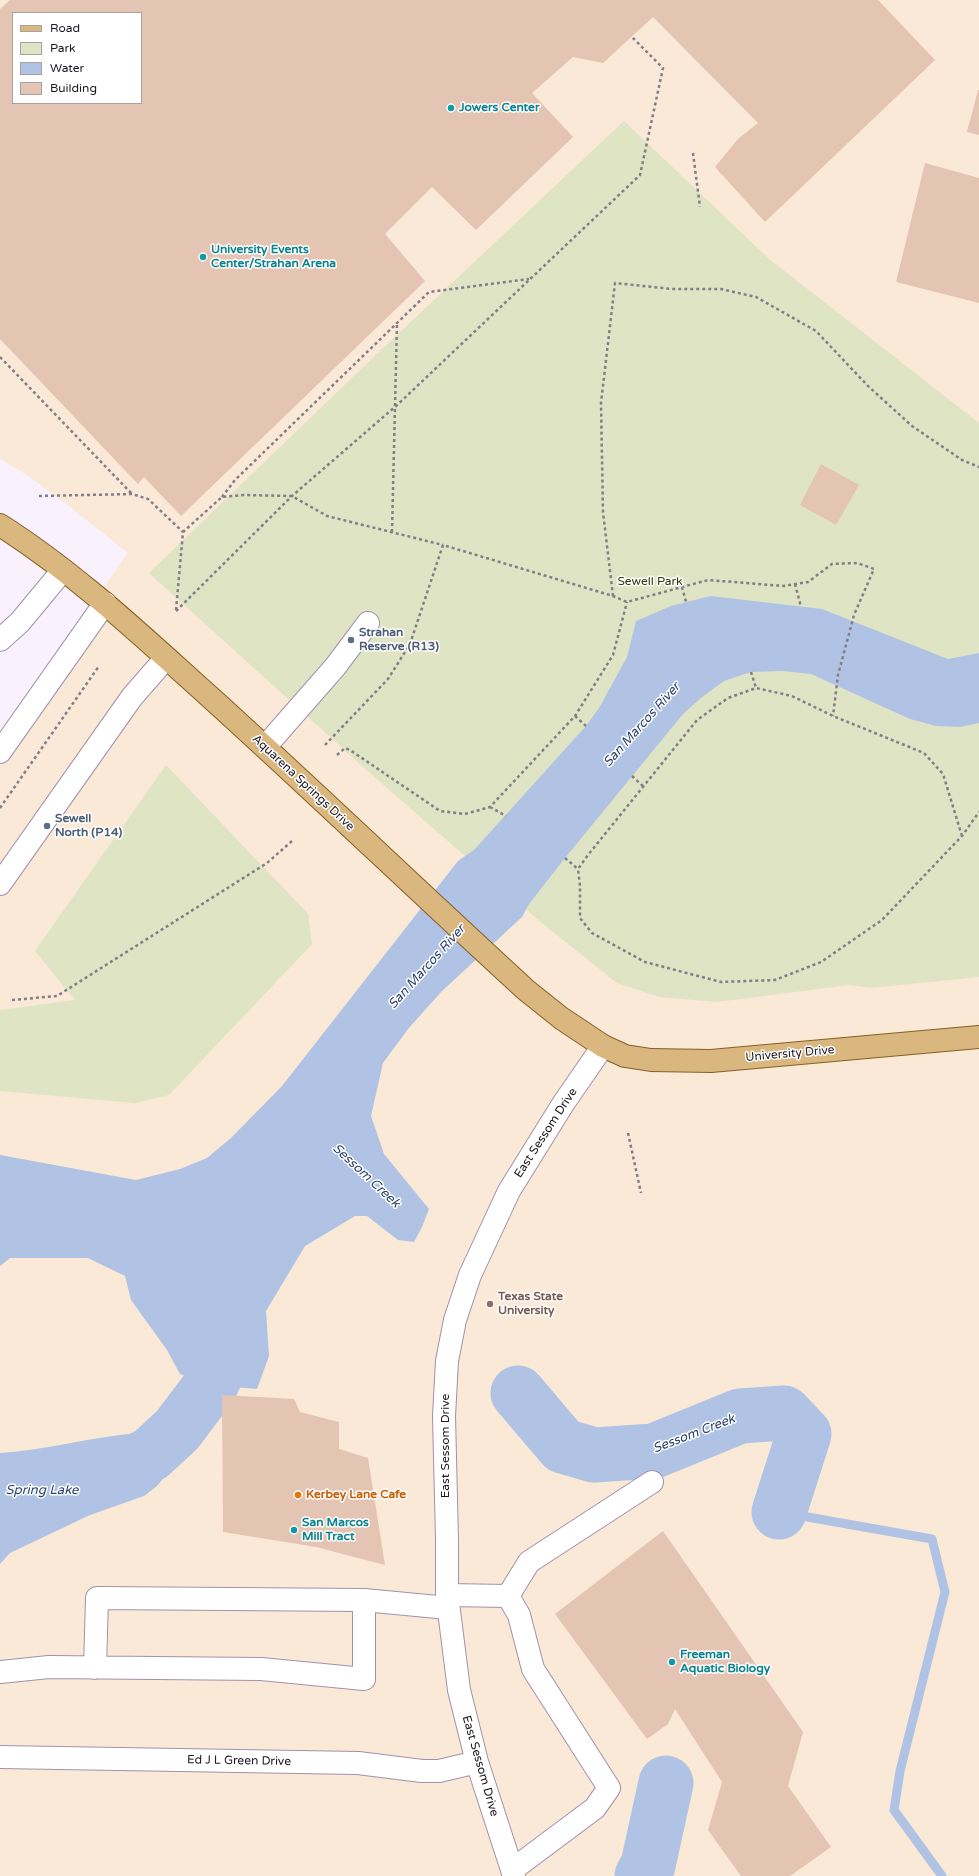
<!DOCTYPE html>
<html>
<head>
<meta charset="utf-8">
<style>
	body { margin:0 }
	#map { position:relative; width:979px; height:1876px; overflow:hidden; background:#f9f2fe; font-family:"Varela Round",sans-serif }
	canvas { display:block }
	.legend { position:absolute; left:12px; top:12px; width:130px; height:92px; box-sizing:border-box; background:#fff; border:1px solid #a5a2a6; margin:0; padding:5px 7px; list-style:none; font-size:12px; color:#1d1721 }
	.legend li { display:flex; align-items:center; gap:8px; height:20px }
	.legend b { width:20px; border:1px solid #a5a2a6 }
</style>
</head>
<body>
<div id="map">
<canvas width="979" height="1876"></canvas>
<ul class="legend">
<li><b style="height:5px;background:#d9b77f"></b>Road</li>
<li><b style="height:11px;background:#dfe4c5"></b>Park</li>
<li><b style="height:11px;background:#b1c3e4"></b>Water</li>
<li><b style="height:11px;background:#e4c5b3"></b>Building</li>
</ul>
</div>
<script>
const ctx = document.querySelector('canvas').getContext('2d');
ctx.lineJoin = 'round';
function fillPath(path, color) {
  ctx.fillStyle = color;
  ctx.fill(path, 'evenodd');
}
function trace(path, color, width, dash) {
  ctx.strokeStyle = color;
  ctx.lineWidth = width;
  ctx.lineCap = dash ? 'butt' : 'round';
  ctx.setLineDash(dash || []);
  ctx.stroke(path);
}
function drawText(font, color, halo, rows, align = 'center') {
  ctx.font = font + ' "Varela Round",sans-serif';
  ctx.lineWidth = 3;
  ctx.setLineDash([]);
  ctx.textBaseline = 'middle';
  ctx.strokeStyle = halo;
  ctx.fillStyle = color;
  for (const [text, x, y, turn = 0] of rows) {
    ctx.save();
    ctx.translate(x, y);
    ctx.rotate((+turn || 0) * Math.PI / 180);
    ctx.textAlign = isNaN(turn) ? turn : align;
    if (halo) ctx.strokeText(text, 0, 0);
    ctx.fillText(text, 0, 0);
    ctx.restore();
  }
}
fillPath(new Path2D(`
	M0 0H979V1876H0V733L128 553 70 507 27 475 0 459ZM13 13H141V103H13Z`), '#f9e9d6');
fillPath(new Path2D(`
	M624 121 769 259 979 423V977L872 988 850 985 717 1002 659 997 617 983 543 924 371 774 149 573 380 351Z
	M166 765 308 914 312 944 169 1095 135 1103 0 1091V1010L75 1000 35 951Z`), '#dfe4c5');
fillPath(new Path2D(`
	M711 596 822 609 948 659 979 653V723L960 727 936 726 910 719 811 674 783 671 751 672 724 681 702 697 683 714 565 858 529 904 522 917 441 992 408 1029 383 1063 371 1116 384 1154 429 1209 422 1227 414 1242 398 1240 367 1216H355L305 1246 266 1311 269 1356 257 1389 211 1385 180 1374 167 1350 131 1300 125 1276 88 1258H10L0 1266V1155L136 1180 180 1169 207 1158 231 1138 282 1086 458 861 474 850 586 726 599 708 627 657 636 621 671 606Z
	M137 1433 166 1475 157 1486 144 1496 90 1515 10 1553 0 1564V1453C46 1450 91 1437 137 1433Z`), '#b1c3e4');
trace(new Path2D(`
	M779 1512 932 1539 945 1592 900 1771 894 1810 942 1876`), '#b1c3e4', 9);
trace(new Path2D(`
	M518 1393 563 1446 594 1455 654 1451 740 1416 784 1413 804 1434 779 1512
	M0 1501 124 1468 151 1454 177 1430 211 1385 223 1359 228 1312
	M642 1876 648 1865 666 1783`), '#b1c3e4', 55);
fillPath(new Path2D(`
	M10 0H878L935 60 765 222 715 167 738 139 758 123 653 17 603 63 573 57 532 93 573 137 476 230 432 187 385 234 425 281 181 516 144 477 138 484 0 339V9ZM13 13H141V103H13Z
	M978 90H979V135L967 132Z
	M925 163 979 178V303L896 282Z
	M821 464 859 485 836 525 800 505Z
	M222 1395 294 1399 300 1412 339 1422V1449L368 1458 385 1565 316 1547 223 1532Z
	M663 1531 803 1732 788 1786 831 1847 790 1876H741L708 1830 722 1782 675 1709 668 1724 647 1739 555 1614Z`), '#e4c5b3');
const minor = new Path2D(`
	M0 640 20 622 63 570
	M265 747 335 667 368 623
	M0 752 105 603
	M0 884 132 697 166 658
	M447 1595 508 1596 519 1615 533 1669 609 1788 595 1808 512 1870
	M508 1596 529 1562 652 1482
	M95 1668 97 1598 364 1600
	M0 1672 49 1667 261 1669 364 1679V1600L448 1608
	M0 1757 358 1763 422 1771H439L477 1762
	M514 1876 477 1762 459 1690 447 1595V1540L444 1416 447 1361 455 1320 470 1275 509 1191 563 1104 603 1046`);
const major = new Path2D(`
	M0 525C77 574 143 637 210 697 317 794 420 893 526 990L561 1018 603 1046 625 1056 651 1060 711 1061 979 1037`);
trace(minor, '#a191ac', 24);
trace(major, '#866027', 24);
trace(new Path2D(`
	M693 153 700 207
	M0 357 132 494
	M39 496 132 494 148 499 183 532
	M222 497 235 480 429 292 529 279
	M392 532 397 323
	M795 584 801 607
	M682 587 686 602
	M613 596 603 512 601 403 615 283 672 289H721L756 297 816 331 868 386 912 426 962 460 979 467
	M176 610 183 532 222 497 243 495 292 496 327 516 443 545
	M176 611 292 496 396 406 640 175 663 68 632 37
	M751 672 756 688
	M575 716 586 726
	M325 745 388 679 410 644 443 545 613 596 627 602 708 580 784 586 808 582 832 564 857 563 874 569 854 615 838 675 833 716
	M337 755 345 748 350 750 440 811 465 814 490 807 575 716 613 655 627 602
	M632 776 644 787
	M490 807 506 816
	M0 808 99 666
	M962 836 943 774 924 753 833 716 792 696 756 688 728 698 697 720 588 855 578 869 580 886V918L592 933 645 962 721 982 775 980 821 962 882 920 962 836 979 812
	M565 858 578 869
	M12 1000 57 996 267 863 292 841
	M628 1133 641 1193`), '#837d87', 2.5, [3, 3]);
trace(minor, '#fff', 22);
trace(major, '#d9b77f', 22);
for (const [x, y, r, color] of [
	[451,108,4,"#0f9aa8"],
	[203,257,4,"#0f9aa8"],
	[351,640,4,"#5c6f8a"],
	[47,826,4,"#5c6f8a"],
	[490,1304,4,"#8d6e63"],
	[298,1495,4,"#e8710a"],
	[294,1530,4,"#0f9aa8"],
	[672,1662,4,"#0f9aa8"]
]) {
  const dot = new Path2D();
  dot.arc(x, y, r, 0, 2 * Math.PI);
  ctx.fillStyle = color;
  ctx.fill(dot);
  trace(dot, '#fff', 1.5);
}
drawText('bold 12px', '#0d838f', '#fff', [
	["Jowers Center",459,108],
	["University Events",211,250],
	["Center/Strahan Arena",211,264],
	["San Marcos",302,1523],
	["Mill Tract",302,1537],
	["Freeman",680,1655],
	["Aquatic Biology",680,1669]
], 'left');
drawText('12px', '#313508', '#fff', [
	["Sewell Park",650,582]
]);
drawText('bold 12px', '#4e5e75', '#fff', [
	["Strahan",359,633],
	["Reserve (R13)",359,647],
	["Sewell",55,819],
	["North (P14)",55,833]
], 'left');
drawText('12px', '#1d1721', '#fff', [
	["Aquarena Springs Drive",303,783,43],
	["University Drive",790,1054,-5],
	["East Sessom Drive",546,1133,-57],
	["East Sessom Drive",446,1446,-90],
	["Ed J L Green Drive",239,1761,1],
	["East Sessom Drive",480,1766,74]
]);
drawText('bold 12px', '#785e54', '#fff', [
	["Texas State",498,1297],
	["University",498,1311]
], 'left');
drawText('bold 12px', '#c56008', '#fff', [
	["Kerbey Lane Cafe",306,1495]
], 'left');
drawText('italic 13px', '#2a426d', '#fff', [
	["San Marcos River",642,725,-48],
	["San Marcos River",427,967,-48],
	["Sessom Creek",366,1176,43],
	["Sessom Creek",694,1434,-21],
	["Spring Lake",42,1491]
]);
</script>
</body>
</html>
